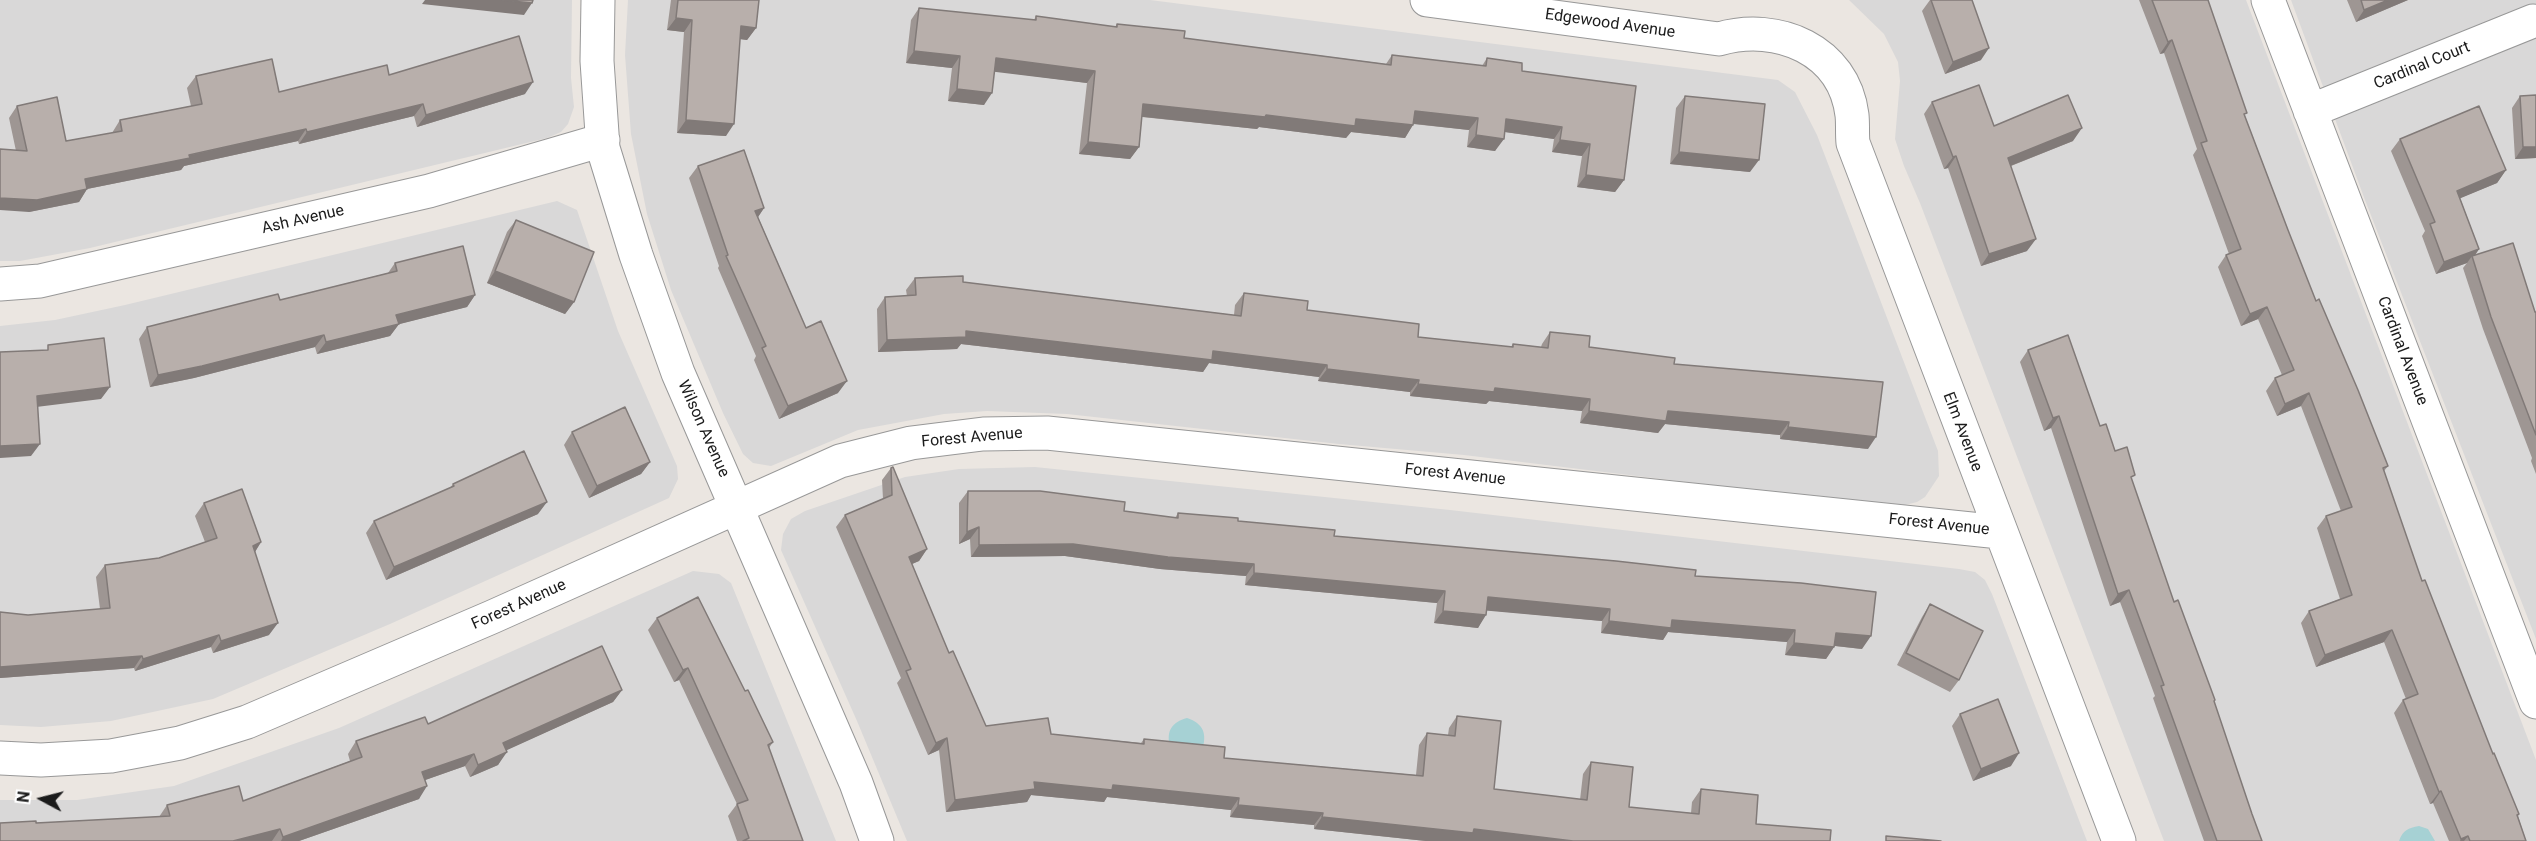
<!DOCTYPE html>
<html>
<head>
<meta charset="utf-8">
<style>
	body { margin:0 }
	#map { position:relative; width:2536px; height:841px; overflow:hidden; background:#ebe6e1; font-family:Roboto,sans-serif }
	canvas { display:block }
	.north { position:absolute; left:12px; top:769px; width:60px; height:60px; -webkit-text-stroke:4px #fff; paint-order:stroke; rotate:277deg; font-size:16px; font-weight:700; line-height:24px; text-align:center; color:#1b1b1b }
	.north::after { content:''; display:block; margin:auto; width:21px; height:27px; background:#1b1b1b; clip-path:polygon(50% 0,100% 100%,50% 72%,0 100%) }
</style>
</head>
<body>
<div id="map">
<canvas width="2536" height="841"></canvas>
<div class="north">N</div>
</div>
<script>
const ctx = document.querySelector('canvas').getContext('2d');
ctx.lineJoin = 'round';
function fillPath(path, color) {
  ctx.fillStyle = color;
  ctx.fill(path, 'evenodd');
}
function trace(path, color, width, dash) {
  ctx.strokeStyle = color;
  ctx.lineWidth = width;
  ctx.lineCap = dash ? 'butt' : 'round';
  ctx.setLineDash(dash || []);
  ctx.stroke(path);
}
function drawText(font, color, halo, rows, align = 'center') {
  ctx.font = font + ' Roboto,sans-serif';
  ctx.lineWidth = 4.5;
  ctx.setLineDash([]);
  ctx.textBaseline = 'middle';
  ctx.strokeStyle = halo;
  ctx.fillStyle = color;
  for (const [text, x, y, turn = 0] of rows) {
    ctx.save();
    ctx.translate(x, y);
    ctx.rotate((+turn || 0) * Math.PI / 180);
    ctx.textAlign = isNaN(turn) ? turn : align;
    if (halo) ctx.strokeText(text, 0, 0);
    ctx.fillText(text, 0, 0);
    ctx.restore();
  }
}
fillPath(new Path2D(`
	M0 0H572L571 78 574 107 568 124 561 132 547 138 90 248 20 261H0Z
	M628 0H1150L1778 80 1795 92 1817 135 1938 451 1939 476 1925 497 1917 502 1905 505 1728 487 1464 455 1339 444 1067 414 987 411 944 414 858 430 771 466 753 463 743 454 723 413 671 290 647 214 631 134 625 55Z
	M1849 0H2246L2536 760V841H2164L1920 203 1904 166 1895 139 1900 81 1898 62 1884 34Z
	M2291 0H2536V639L2365 200Z
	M557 201 577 210 618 331 677 466 678 479 669 498 390 624 213 699 111 721 41 727 0 725V326L55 320 125 305Z
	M1035 467 1450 510 1959 569 1975 572 1985 580 1992 594 2087 841H907L857 721 781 550 783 534 791 519 805 511 905 477 959 469Z
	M693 571 719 574 731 583 836 841H0V800H77L174 786 339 728Z`), '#d9d8d8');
fillPath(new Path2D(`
	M1187 718C1202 723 1207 732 1203 747L1170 746C1166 731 1172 722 1187 718Z
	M2419 826 2428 829 2435 841H2399C2403 830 2408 828 2419 826Z`), '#a6d1d4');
const minor = new Path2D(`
	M598 0 597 61 603 148 636 255 678 373 856 783 877 841
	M1427 0 1719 39C1778 22 1844 50 1852 115 1853 124 1852 134 1853 143L2119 841
	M2268 0 2536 702
	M2310 111 2533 21
	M0 284 40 281 429 191 603 140
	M0 758 41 760 111 756 180 743 247 722 492 617 840 461 911 443 983 434 1047 433 2000 532`);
trace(minor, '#989898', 35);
trace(minor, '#fff', 33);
fillPath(new Path2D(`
	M671 0H759L756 28 747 40 740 39 726 136 677 133 684 32 667 30Z
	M1930 0H1931L1981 60 1945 74 1922 11Z
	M2139 0H2208L2245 116 2288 230 2316 301 2388 466 2384 471 2422 581 2493 754 2519 814 2518 816 2526 841H2449L2433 803 2430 804 2394 713 2403 700 2406 699 2384 642 2316 667 2301 623 2309 611 2340 599 2317 528 2326 516 2341 511 2301 406 2277 416 2266 391 2275 378 2282 375 2258 319 2241 326 2218 267 2226 255 2229 254 2193 155 2197 149 2164 53 2160 54Z
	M2347 0H2408L2356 22Z
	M919 8 1034 20 1036 16 1115 27 1117 24 1184 38 1386 64 1392 55 1482 66 1487 58 1522 71 1624 180 1615 192 1577 187 1582 156 1552 152 1554 139 1505 132 1495 151 1467 147 1469 130 1413 124 1405 138 1351 132 1346 138 1259 127 1257 129 1142 117 1139 147 1130 159 1079 154 1087 83 995 71 984 105 948 101 952 68 906 63 911 20Z
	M389 75 525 94 417 127 414 116 299 144 298 141 184 166 181 170 87 189 79 202 29 212 9 118 17 106 66 141 112 133 120 120 191 106 187 88 196 76 279 92Z
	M2536 95V158L2515 159 2512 108 2520 96Z
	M1685 96 1750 172 1670 164 1676 108Z
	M1932 102 1994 126 2073 141 2011 166 2027 251 1981 266 1948 168 1944 169 1924 114Z
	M2400 139 2506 170 2497 183 2460 198 2479 249 2475 255 2535 312H2536V474L2531 461 2532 458 2483 329 2463 268 2467 263 2436 274 2422 236 2425 231 2391 151Z
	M698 166 764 208 758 217 806 328 838 393 779 419 754 360 756 356 718 268 719 266 689 178Z
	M516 220 574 302 565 314 487 283 507 232Z
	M395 263 475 295 467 307 399 324 390 336 317 354 315 347 194 378 150 387 139 339 147 327 280 300 388 273Z
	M915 278 963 282 1234 315 1235 305 1244 293 1307 310 1418 337 1511 347 1513 344 1541 347 1542 344 1550 332 1589 347 1674 364 1868 449 1780 439V435L1665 424 1658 433 1580 423 1582 411 1489 401 1486 404 1410 396V392L1318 381 1319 377 1209 363 1203 372 961 344 957 349 878 352 877 309 885 297 907 296 906 290Z
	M2028 350 2100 426 2132 481 2174 602 2214 702 2252 814 2262 841H2204L2153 698 2155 696 2120 602 2110 606 2051 428 2044 431 2020 362Z
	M572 432 650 462 641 474 589 498 564 445Z
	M891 468 927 549 919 561 912 564 949 653 986 726 1051 734 1141 743 1144 739 1224 758 1416 775 1419 745 1427 733 1448 735 1449 728 1457 716 1494 789 1580 800 1583 774 1591 762 1629 807 1691 813 1692 802 1701 789 1756 824 1830 841H1426L1314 829V825L1230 817 1231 810 1107 797 1104 802 1031 795 1027 802 946 812 939 750 928 755 897 683 901 678 836 527 845 515 883 499 882 480Z
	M453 484 538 514 386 580 366 533 374 521 450 488Z
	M968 491 1175 518 1178 513 1334 536 1695 576 1862 649 1835 646 1834 647 1826 659 1785 655 1787 642 1668 632 1663 640 1601 633 1602 621 1487 610 1478 628 1434 623 1437 603 1245 585 1246 576 1160 569 1065 556 971 557 970 539 959 544V503Z
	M204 503 261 542 255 552 269 635 213 653 211 647 135 671 134 668 0 678V612L28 615 100 609 96 577 105 565 159 558 205 542 195 516Z
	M1930 604 1959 680 1950 692 1897 665 1922 617Z
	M657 618 745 691 773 742 769 748 803 841H737L728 816 737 804 679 680 674 682 648 630Z
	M622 690 613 702 506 750 498 765 470 777 465 766 425 780 419 799 299 841H0L36 823 159 817 167 805 243 801 350 761 348 754 356 741 428 724Z
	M1960 714 2011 766 1973 781 1952 726Z`), '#9e9693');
fillPath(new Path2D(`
	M425 0H502L532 3 524 15 422 4Z
	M2388 0H2408L2356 22 2364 10Z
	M676 18 692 20 684 32 667 30Z
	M741 26 756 28 747 40 732 38Z
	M2172 40 2164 53 2160 54 2168 42Z
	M1989 48 1981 60 1945 74 1953 62Z
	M914 51 960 56 952 68 906 63Z
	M996 58 1095 71 1087 83 988 71Z
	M533 82 525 94 417 127 426 115Z
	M957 89 992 93 984 105 948 101Z
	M423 104 414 116 299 144 307 132Z
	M1143 104 1356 119 1413 125 1405 138 1351 132 1346 138 1259 127 1257 129 1135 116Z
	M1415 111 1478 118 1469 130 1407 123Z
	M1506 119 1562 127 1554 139 1498 131Z
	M686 120 734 124 726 136 677 133Z
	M2082 128 2073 141 2000 170 2008 158Z
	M306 129 298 141 184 166 181 170 77 191 85 179Z
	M1476 135 1504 139 1495 151 1467 147Z
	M1560 140 1590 144 1582 156 1552 152Z
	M1088 142 1139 147 1130 159 1079 154Z
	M2523 147H2536V158L2515 159Z
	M1679 152 1759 160 1750 172 1670 164Z
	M1956 156 1948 168 1944 169 1953 157Z
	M2506 170 2497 183 2449 203 2457 191Z
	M1586 175 1624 180 1615 192 1577 187Z
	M87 189 79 202 29 212 0 210V198Z
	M764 208 756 220 755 211Z
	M2036 239 2027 251 1981 266 1989 254Z
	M2479 249 2473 258 2472 256 2467 263 2436 274 2444 262Z
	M495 271 574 302 565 314 487 283Z
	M475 295 467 307 388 327 396 315Z
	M2267 307 2258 319 2241 326 2250 314Z
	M399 324 390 336 317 354 326 342Z
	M966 331 1213 351 1327 365 1319 377 1209 363 1203 372 961 344 957 349 878 352 887 340Z
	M324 335 315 347 194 378 150 387 158 375Z
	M1327 369 1419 380 1410 392 1318 381Z
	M847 381 838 393 779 419 788 406Z
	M1418 384 1495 388 1590 399 1582 411 1489 401 1486 404 1410 396Z
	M110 387 101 399 28 408 37 396Z
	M2309 393 2301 406 2277 416 2285 404Z
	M1589 411H1668L1789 422 1780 435 1665 424 1658 433 1580 423Z
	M2059 416 2051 428 2044 431 2053 418Z
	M1788 427 1876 437 1868 449 1780 439Z
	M40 444 31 456 0 458V446Z
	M650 462 641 474 589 498 597 486Z
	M547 502 538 514 386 580 394 567Z
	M979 527 970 539 959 544 967 532Z
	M261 542 253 555V546Z
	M1073 544 1254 564 1246 576 1160 569 1065 556 971 557 979 545Z
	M927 549 919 561 900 569 909 557Z
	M1254 573 1445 591 1437 603 1245 585Z
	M2129 590 2120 602 2110 606 2118 594Z
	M1488 597 1610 609 1602 621 1480 610Z
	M1443 611 1486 615 1478 628 1434 623Z
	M1672 620 1795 630 1787 642 1668 632 1663 640 1601 633 1609 621Z
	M278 623 269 635 213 653 221 641Z
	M2392 630 2384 642 2316 667 2325 655Z
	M1836 633 1871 636 1862 649 1827 645Z
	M219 635 211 647 135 671 143 659Z
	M1794 643 1834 647 1826 659 1785 655Z
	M142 656 134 668 0 678V667Z
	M688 668 679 680 674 682 683 670Z
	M622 690 613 702 494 756 503 743Z
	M947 738 939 750 928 755 936 743Z
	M507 752 498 765 470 777 478 765Z
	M2019 753 2011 766 1973 781 1981 769Z
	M474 754 465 766 414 784 422 772Z
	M1034 782 1113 785 1239 798 1231 810 1107 797 1104 802 1031 795 1027 802 946 812 955 800Z
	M427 786 419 799 299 841H281L283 837Z
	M2441 791 2433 803 2430 804 2439 792Z
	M1238 805 1323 813 1314 825 1230 817Z
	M1322 817 1474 829 1573 841H1426L1314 829Z
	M280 829 272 841H233Z
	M2468 836 2464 841H2460L2461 839Z`), '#817a78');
const building = new Path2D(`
	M502 0H533L532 3Z
	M678 0H759L756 28 741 26 734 124 686 120 692 20 676 18Z
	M1931 0H1972L1989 48 1953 62Z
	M2152 0H2208L2247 113 2244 114 2288 230 2316 301 2319 299 2358 390 2388 466 2383 468 2422 581 2425 580 2493 754 2494 753 2519 814 2517 815 2526 841H2470L2468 836 2461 839 2441 791 2439 792 2403 700 2418 694 2392 630 2325 655 2309 611 2352 595 2326 516 2352 507 2309 393 2285 404 2275 378 2294 370 2267 307 2250 314 2226 255 2241 249 2201 143 2207 141 2172 40 2168 42Z
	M2361 0H2388L2364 10Z
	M919 8 1036 20V16L1117 27V24L1185 31 1184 38 1391 65 1392 55 1486 66 1487 58 1522 63V71L1636 86 1624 180 1586 175 1590 144 1560 140 1562 127 1506 119 1504 139 1476 135 1478 118 1415 111 1413 125 1356 119 1355 126 1266 115 1265 117 1143 104 1139 147 1088 142 1095 71 996 58 992 93 957 89 960 56 914 51Z
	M519 36 533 82 426 115 423 104 307 132 306 129 189 155 190 158 85 179 87 189 37 200 0 198V149L27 151 17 106 57 97 66 141 122 131 120 120 202 104 196 76 272 59 279 92 387 65 389 75Z
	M1979 85 1994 126 2068 95 2082 128 2008 158 2036 239 1989 254 1956 156 1953 157 1932 102Z
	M2536 95V147H2523L2520 96Z
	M1685 96 1765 104 1759 160 1679 152Z
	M2479 106 2506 170 2457 191 2479 249 2444 262 2430 224 2435 222 2400 139Z
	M744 150 764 208 755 211 806 328 821 321 847 381 788 406 762 348 766 346 726 256 728 255 698 166Z
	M516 220 594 252 574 302 495 271Z
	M2513 243 2535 312H2536V435L2491 317 2472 256Z
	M463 246 475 295 396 315 399 324 326 342 324 335 202 366 158 375 147 327 278 294 280 300 397 271 395 263Z
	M963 276V282L1241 316 1244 293 1308 301 1307 310 1419 324 1418 337 1513 347V344L1548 348 1550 332 1590 336 1589 347 1675 358 1674 364 1883 382 1876 437 1788 427 1789 422 1668 411 1666 421 1589 411 1590 399 1495 388 1494 392 1418 384 1419 380 1327 369V365L1213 351 1212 360 966 331V337L887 340 885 297 916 295 915 278Z
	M2068 335 2100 426 2106 424 2115 451 2127 447 2135 475 2131 477 2174 602 2178 600 2215 700 2214 701 2252 814 2262 841H2217L2161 686 2164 685 2129 590 2118 594 2059 416 2053 418 2028 350Z
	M104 338 110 387 37 396 40 444 0 446V352L48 350V345Z
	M625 407 650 462 597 486 572 432Z
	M524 451 547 502 394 567 374 521 454 486 453 484Z
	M893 467 927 549 909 557 949 653 953 651 986 726 1048 718 1051 734 1144 744V739L1225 747 1224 758 1423 776 1427 733 1455 736 1457 716 1501 721 1494 789 1587 800 1591 762 1633 767 1629 807 1699 814 1701 789 1758 795 1756 824 1831 830 1830 841H1573L1474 829 1473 833 1322 817 1323 813 1238 805 1239 798 1113 785 1112 790 1034 782 1035 789 955 800 947 738 936 743 906 671 911 669 845 515 892 495 891 468Z
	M242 489 261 542 253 546 278 623 221 641 219 635 143 659 142 656 0 667V612L28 615 110 608 105 565 159 558 217 538 204 503Z
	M968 491H1040L1125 502 1124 511 1178 518V513L1238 518V521L1335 530 1334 536 1616 561 1696 570 1695 576 1801 583 1876 592 1871 636 1836 633 1834 647 1794 643 1795 630 1672 620 1671 628 1609 621 1610 609 1488 597 1486 615 1443 611 1445 591 1254 573V564L1168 557 1073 544 979 545V527L967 532Z
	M698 597 745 691 748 690 773 742 768 745 803 841H743L749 838 737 804 748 800 688 668 683 670 657 618Z
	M1930 604 1983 631 1959 680 1906 653Z
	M602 646 622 690 503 743 507 752 478 765 474 754 422 772 427 786 283 837 280 829 233 841H0V823L36 821V823L170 816 167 805 239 786 243 801 362 757 356 741 425 717 428 724Z
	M1998 699 2019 753 1981 769 1960 714Z
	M1886 836 1941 841H1886Z`);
fillPath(building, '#b8afab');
trace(building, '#817a78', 1.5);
drawText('16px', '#1b1b1b', '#fff', [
	["Edgewood Avenue",1610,24,8],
	["Cardinal Court",2422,66,-22],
	["Ash Avenue",303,220,-13],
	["Cardinal Avenue",2402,351,69],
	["Wilson Avenue",703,429,66],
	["Elm Avenue",1962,432,69],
	["Forest Avenue",972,438,-5],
	["Forest Avenue",1455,475,6],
	["Forest Avenue",1939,525,6],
	["Forest Avenue",519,605,-24]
]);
</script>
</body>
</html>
